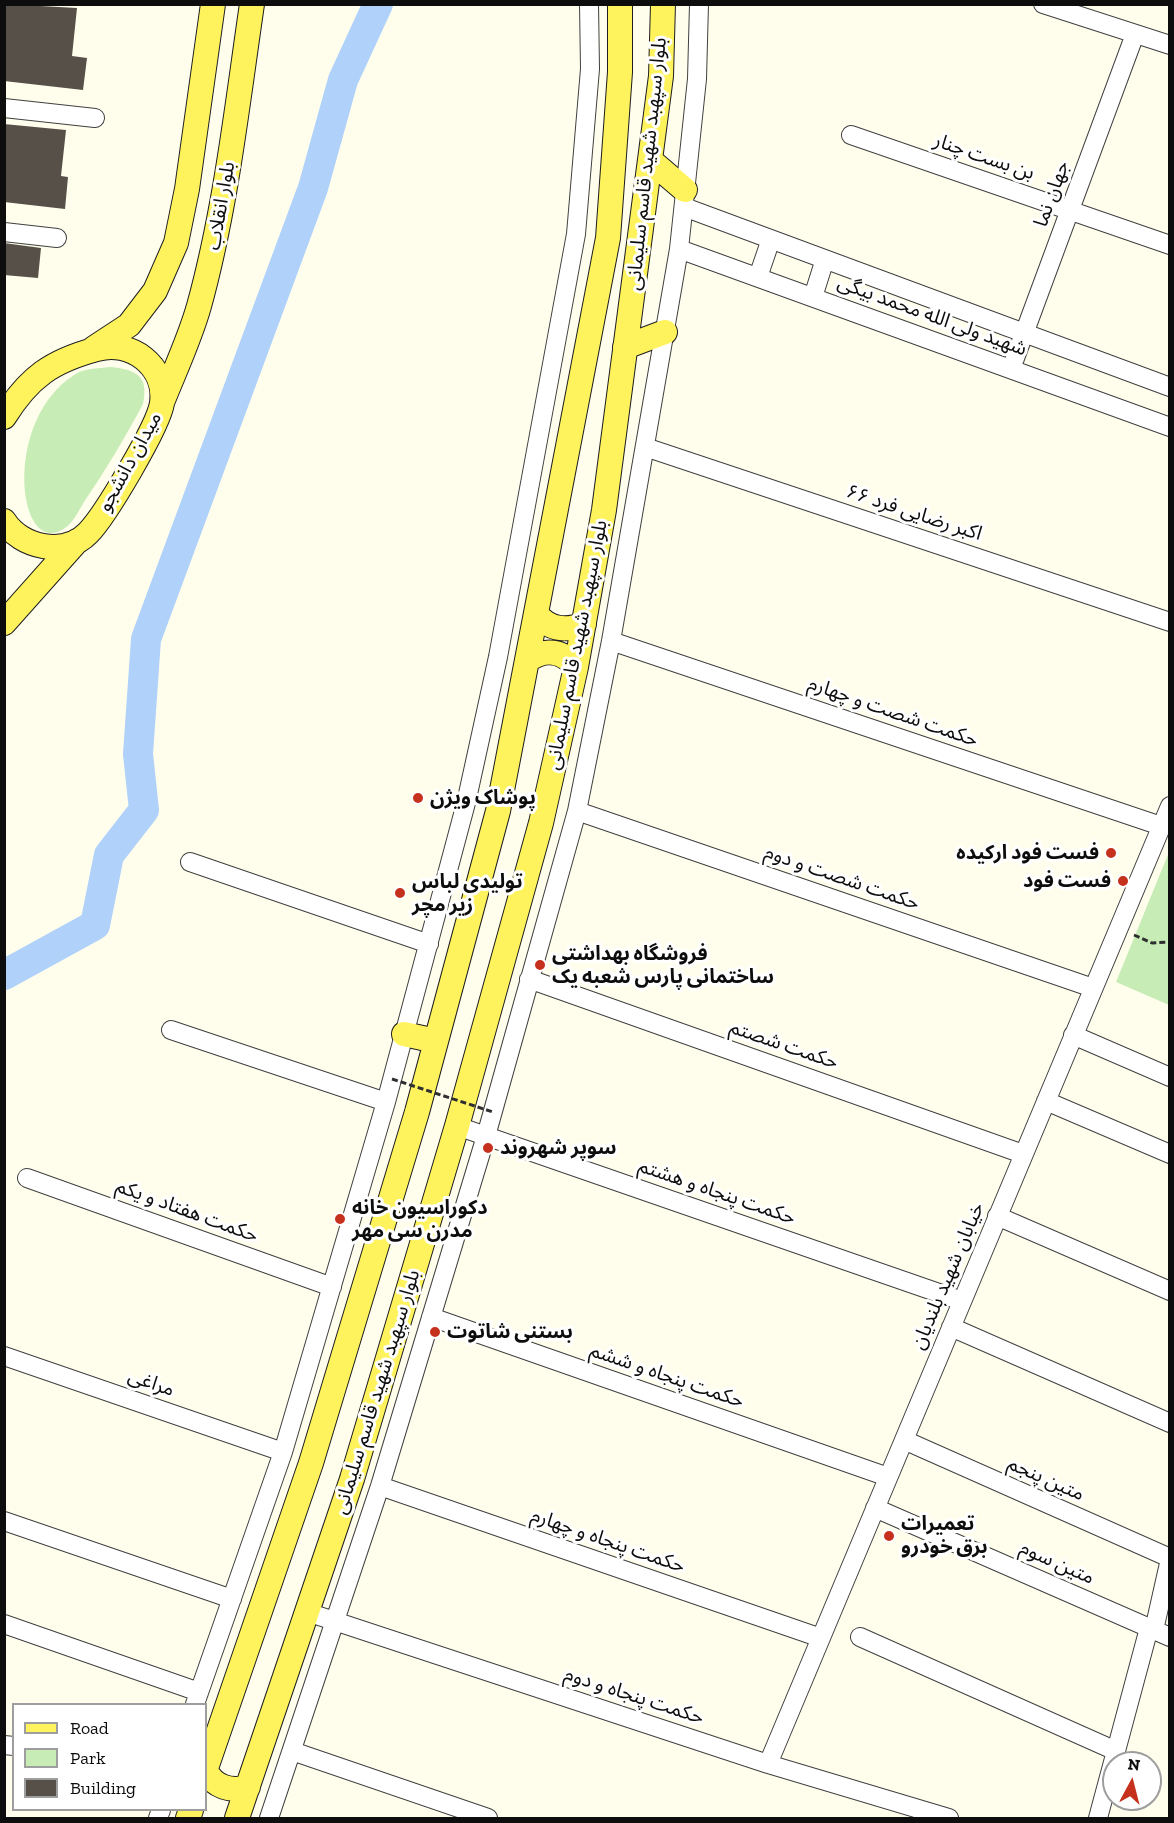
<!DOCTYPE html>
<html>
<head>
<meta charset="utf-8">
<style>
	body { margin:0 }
	#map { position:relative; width:1174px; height:1823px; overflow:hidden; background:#fffeed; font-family:"Zilla Slab",serif }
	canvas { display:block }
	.frame { position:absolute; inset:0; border:6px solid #0d0d0d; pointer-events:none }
	.legend { position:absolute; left:12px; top:1703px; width:195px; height:108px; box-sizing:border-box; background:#fff; border:2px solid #9e9e9e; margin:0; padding:8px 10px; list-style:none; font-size:18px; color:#0d0d0d }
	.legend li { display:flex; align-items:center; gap:12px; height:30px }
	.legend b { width:30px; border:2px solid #9e9e9e }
	.north { position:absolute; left:1102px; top:1751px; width:60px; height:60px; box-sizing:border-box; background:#fff; border:2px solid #9e9e9e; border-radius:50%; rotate:7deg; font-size:16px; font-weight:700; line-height:24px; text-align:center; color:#0d0d0d }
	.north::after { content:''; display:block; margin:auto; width:21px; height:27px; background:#c5311d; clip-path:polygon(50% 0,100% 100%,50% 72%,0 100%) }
</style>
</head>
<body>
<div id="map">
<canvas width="1174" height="1823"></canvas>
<div class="frame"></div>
<ul class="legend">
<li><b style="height:8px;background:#fff35d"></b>Road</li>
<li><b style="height:16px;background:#c8ecb5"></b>Park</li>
<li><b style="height:16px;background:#575049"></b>Building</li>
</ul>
<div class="north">N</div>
</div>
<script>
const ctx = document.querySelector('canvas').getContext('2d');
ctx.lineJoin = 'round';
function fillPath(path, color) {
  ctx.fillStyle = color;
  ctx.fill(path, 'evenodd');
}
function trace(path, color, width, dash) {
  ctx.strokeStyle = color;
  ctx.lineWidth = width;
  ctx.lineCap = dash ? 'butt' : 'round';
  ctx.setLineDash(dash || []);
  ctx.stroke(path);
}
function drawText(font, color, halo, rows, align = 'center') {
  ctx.font = font + ' "Zilla Slab","Noto Sans Arabic",serif';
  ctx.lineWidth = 6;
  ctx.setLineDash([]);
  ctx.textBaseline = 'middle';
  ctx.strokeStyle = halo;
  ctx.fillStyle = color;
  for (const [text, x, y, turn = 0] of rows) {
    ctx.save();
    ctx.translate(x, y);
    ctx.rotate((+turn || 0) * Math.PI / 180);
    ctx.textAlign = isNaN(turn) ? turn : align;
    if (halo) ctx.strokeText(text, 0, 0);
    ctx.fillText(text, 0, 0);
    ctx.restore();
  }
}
fillPath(new Path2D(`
	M111 367C137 370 149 376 143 404 125 438 105 471 84 502 79 510 73 523 65 528 17 562 0 416 79 372 89 368 101 368 111 367Z
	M1169 852V1005L1116 982Z`), '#c8ecb5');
trace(new Path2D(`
	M4 975 95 925 109 855 144 810 138 754 146 639 313 188 343 80 378 4`), '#afd1fa', 30);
fillPath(new Path2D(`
	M4 4 77 8 72 56 87 58 83 90 4 81Z
	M4 124 66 130 61 176 68 177 65 209 4 202Z
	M4 243 41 248 38 278 4 275Z`), '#575049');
const minor = new Path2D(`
	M1043 4 1170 45
	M4 108 95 118
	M851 135 1170 245
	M684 207 1170 387
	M4 232 57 238
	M679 249 1170 427
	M758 277 771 239
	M813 297 825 259
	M1011 369 1135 34
	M645 447 1170 622
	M611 641 1161 826
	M577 811 1093 988
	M190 862 429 944
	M529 979 1023 1154
	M171 1030 386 1102
	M1073 1035 1170 1077
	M1046 1101 1170 1154
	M457 1126 962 1301
	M27 1178 332 1287
	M997 1216 1170 1291
	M431 1317 888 1477
	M951 1327 1170 1423
	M4 1356 283 1452
	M904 1440 1170 1558
	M380 1486 821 1638
	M875 1508 1170 1637
	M4 1521 232 1599
	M307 1612 768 1764 949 1818
	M4 1624 199 1692
	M1154 1630 1170 1559
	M860 1637 1116 1751
	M195 1704 283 1452 386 1102 466 803 498 657 576 234 590 69 589 4
	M4 1745 14 1746
	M292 1751 488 1818
	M768 1764 1170 806
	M158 1818 161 1810
	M269 1818 380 1486 486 1136 577 811 611 641 679 249 697 79 699 4
	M1098 1818 1149 1628`);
const major = new Path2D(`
	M651 161 685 190
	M625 347 665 332
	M94 348 129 325 155 291 176 243 187 189 213 4
	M163 400C175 370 190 338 199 306 226 208 237 106 252 4
	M4 417C29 377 52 361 97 349 130 339 167 366 162 403 159 425 105 516 88 533 65 557 21 548 4 521
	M536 614C549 629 565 632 584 624
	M4 623 77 541
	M527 661C544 648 563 650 576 667
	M404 1034 436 1041
	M206 1768 311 1463 417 1112 498 811 608 238 620 72V4
	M206 1771C214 1787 231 1792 248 1787
	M188 1818 191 1810
	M237 1818 352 1479 457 1126 541 823 576 667 604 510 661 76 663 4`);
trace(minor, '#404040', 20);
trace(major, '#1e1e1e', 26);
trace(new Path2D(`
	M1134 935 1152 943 1170 942`), '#2f2f2f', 3, [6, 3]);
trace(minor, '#fff', 18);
trace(major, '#fff35d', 24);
trace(new Path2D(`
	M392 1079 493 1112`), '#2f2f2f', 3, [6, 3]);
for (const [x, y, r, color] of [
	[418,798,6,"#c5311d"],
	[1111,853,6,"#c5311d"],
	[1123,881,6,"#c5311d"],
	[400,893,6,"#c5311d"],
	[540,965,6,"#c5311d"],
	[488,1148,6,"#c5311d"],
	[340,1219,6,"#c5311d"],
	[435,1332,6,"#c5311d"],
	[889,1536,6,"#c5311d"]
]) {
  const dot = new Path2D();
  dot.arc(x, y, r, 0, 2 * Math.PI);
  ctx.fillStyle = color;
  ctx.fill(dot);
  trace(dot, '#fff', 2);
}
drawText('20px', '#0d0d0d', '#fff', [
	["بن بست چنار",984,157,19],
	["بلوار سپهبد شهید قاسم سلیمانی",647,164,-84],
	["جهان نما",1052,194,-70],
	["بلوار انقلاب",221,206,-80],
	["شهید ولی الله محمد بیگی",932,316,20],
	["میدان دانشجو",130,462,-61],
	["۶۶ اکبر رضایی فرد",914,513,18],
	["بلوار سپهبد شهید قاسم سلیمانی",577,645,-79],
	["حکمت شصت و چهارم",893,712,19],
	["حکمت شصت و دوم",842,878,19],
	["حکمت شصتم",784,1045,19],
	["حکمت پنجاه و هشتم",717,1192,19],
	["حکمت هفتاد و یکم",187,1211,20],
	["خیابان شهید بلندیان",948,1276,-67],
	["حکمت پنجاه و ششم",667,1376,19],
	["مراغی",151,1383,19],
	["بلوار سپهبد شهید قاسم سلیمانی",377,1392,-73],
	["متین پنجم",1046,1479,24],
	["حکمت پنجاه و چهارم",608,1541,19],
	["متین سوم",1057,1563,24],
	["حکمت پنجاه و دوم",634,1696,18]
]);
drawText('bold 20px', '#0d0d0d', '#fff', [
	["پوشاک ویژن",430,798],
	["فست فود ارکیده",1099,853,"right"],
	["فست فود",1111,881,"right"],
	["تولیدی لباس",412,882],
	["زیر مچر",412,905],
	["فروشگاه بهداشتی",552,954],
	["ساختمانی پارس شعبه یک",552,977],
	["سوپر شهروند",500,1148],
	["دکوراسیون خانه",352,1208],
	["مدرن سی مهر",352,1231],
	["بستنی شاتوت",447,1332],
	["تعمیرات",901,1524],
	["برق خودرو",901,1547]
], 'left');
</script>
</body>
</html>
